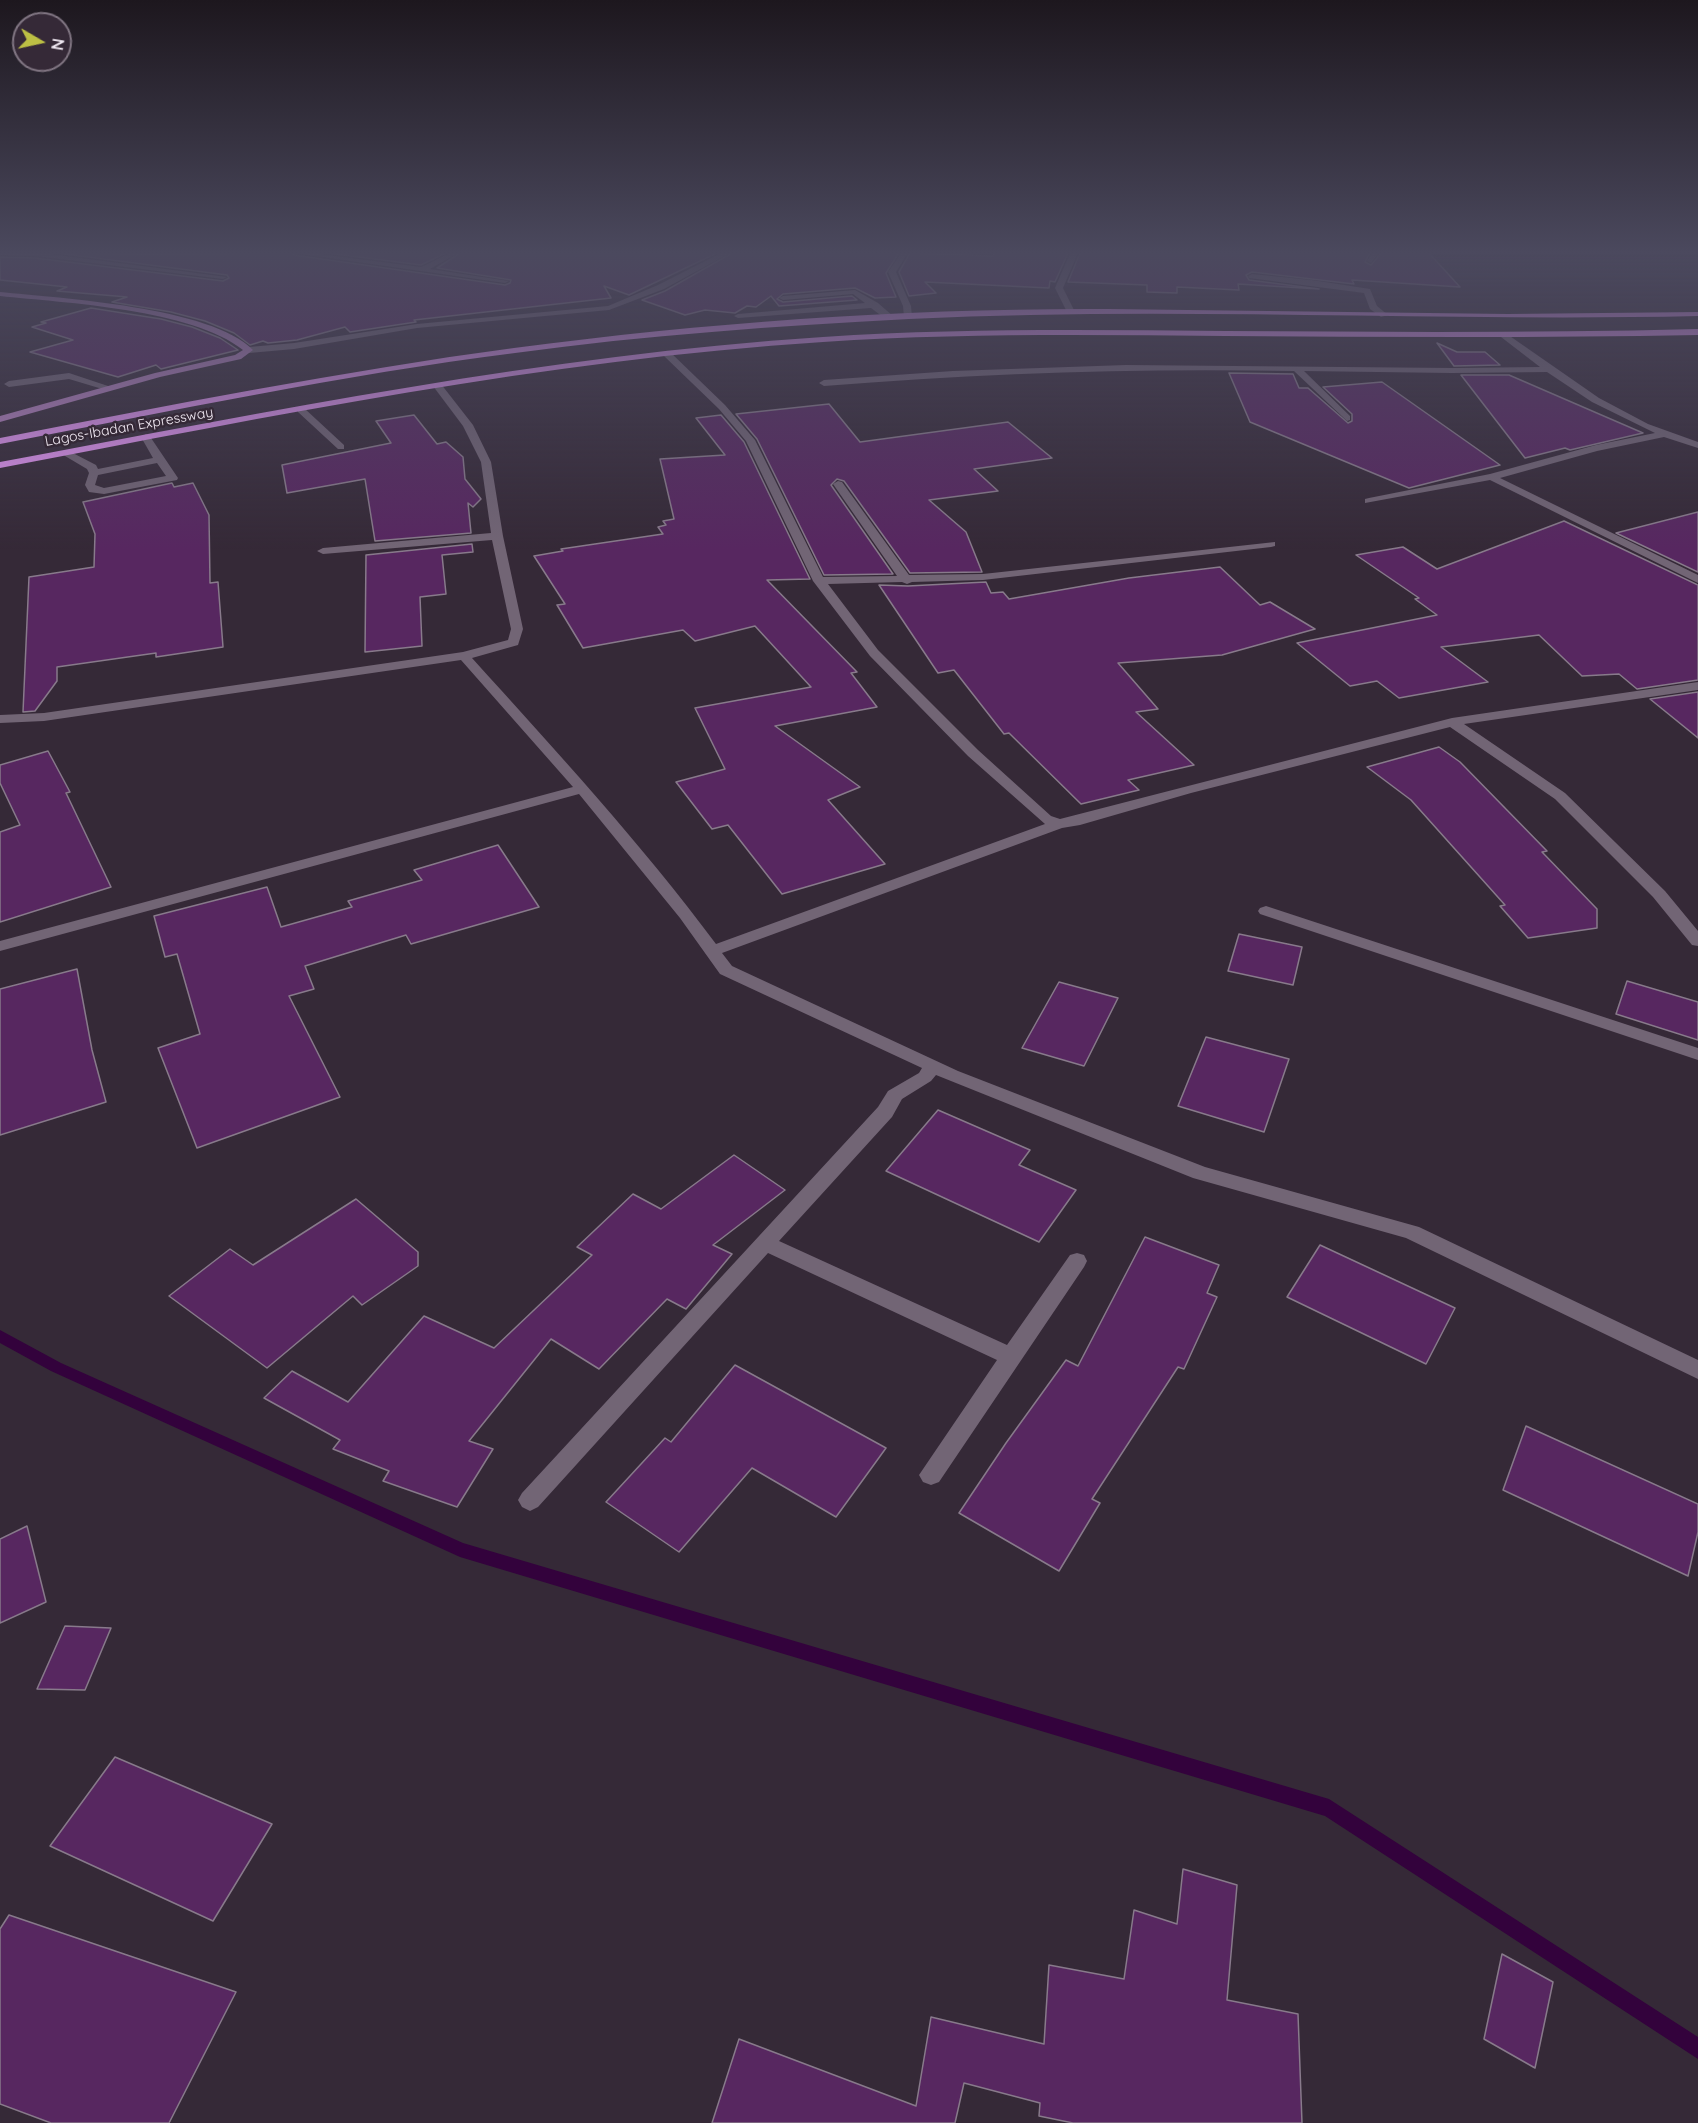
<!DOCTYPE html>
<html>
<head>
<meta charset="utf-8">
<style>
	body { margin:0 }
	#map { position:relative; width:1698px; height:2123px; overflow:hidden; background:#352937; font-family:Quicksand,sans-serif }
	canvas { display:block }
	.north { position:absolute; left:12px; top:12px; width:60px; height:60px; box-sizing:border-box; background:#352937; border:2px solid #807582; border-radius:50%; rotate:99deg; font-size:16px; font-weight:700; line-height:24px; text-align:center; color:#f0e8f2 }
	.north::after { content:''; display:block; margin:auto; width:21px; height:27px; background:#bcbf44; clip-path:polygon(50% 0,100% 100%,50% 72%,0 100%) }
</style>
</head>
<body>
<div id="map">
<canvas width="1698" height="2123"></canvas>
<div class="north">N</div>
</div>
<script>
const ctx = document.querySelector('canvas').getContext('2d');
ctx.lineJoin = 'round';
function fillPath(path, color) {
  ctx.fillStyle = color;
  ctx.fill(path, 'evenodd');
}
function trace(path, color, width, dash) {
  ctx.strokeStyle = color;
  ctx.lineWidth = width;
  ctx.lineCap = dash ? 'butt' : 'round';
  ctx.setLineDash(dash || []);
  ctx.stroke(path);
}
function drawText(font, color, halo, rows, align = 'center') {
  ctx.font = font + ' Quicksand,sans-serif';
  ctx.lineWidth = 5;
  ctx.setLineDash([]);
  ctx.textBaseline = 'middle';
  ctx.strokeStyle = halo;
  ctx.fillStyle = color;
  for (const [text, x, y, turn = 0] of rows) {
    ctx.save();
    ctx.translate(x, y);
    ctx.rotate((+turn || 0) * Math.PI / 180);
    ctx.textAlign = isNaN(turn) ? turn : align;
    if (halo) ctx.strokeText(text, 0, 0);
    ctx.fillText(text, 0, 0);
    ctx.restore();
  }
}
fillPath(new Path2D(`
	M0 1330 61 1363 463 1543 1329 1799 1698 2037V2059L1325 1816 460 1557 51 1371 0 1343Z`), '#33023c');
const building = new Path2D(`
	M57 253 144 254 292 253 294 255 505 285 510 283 511 280 437 268 460 253H717L629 295 604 286 611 298 414 320 416 322 350 332 345 327 297 340 268 343 263 341 250 345 234 333 205 321 171 312 112 302 127 297 57 291 67 287 0 280V257L35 258 223 281 229 278 227 275Z
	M327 253H446L421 265Z
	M732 253H899L886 273 896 297 875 298 855 288 783 294 777 299 783 302 852 296 857 300 779 306 771 296 756 307 747 306 735 313 705 310 685 315 642 300 665 291Z
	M910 253 993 256 995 253H1068L1055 282 1050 281 1049 288 925 282 936 293 909 296 899 272Z
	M1080 253H1370L1365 262 1371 265 1381 253H1429L1460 287 1352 280 1354 284 1252 272 1246 275 1249 280 1319 289 1238 284 1239 290 1177 287V293L1147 292V285L1068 282Z
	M91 308 161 319 192 327 220 338 238 350 161 369 156 365 118 377 30 352 73 340 32 327 46 323 41 322Z
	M1437 343 1457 352H1485L1500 365 1454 366Z
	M1229 373 1293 374 1299 388H1308L1348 423 1352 421V414L1323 387 1382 382 1500 465 1409 488 1250 422Z
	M1461 375H1509L1643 433 1570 450 1565 448 1525 458Z
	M829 404 860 442 1008 422 1052 458 974 469 998 491 929 500 966 532 982 572 910 573 844 481 837 479 831 485 893 574 824 575 757 439 736 414Z
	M414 415 437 444 446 442 463 457 465 479 481 499 473 507 468 503 471 533 375 541 365 479 287 493 282 465 391 443 376 421Z
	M721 415 744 442 810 579 767 580 857 672 851 673 877 707 775 726 860 787 828 800 885 864 782 894 728 825 712 829 676 782 725 769 695 708 811 687 755 626 695 641 683 630 583 648 557 605 565 604 534 556 563 551 561 549 663 534 658 527 666 525 663 521 674 519 660 459 725 455 696 418Z
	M172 483 174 487 193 483 209 515 210 583 218 582 223 647 156 657V653L57 667V681L35 711 23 712 29 577 94 567 95 534 83 502Z
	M1698 512V572L1616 533Z
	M1564 521 1698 585V680L1637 689 1619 674 1582 676 1539 635 1441 647 1488 682 1399 698 1377 681 1350 686 1297 643 1437 615 1415 599 1419 598 1356 555 1403 547 1437 569Z
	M472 544 473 552 442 555 446 594 420 597 422 646 365 652 366 555Z
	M1220 567 1260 605 1270 602 1315 629 1222 655 1118 663 1158 709 1136 712 1194 765 1128 780 1139 790 1081 804 1009 733 1004 734 954 670 938 673 879 585 908 586 986 582 991 593 1003 592 1009 599 1129 578Z
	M1698 692V738L1650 699Z
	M1439 747 1460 762 1547 851 1542 852 1597 909V928L1528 938 1500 906 1505 905 1411 800 1367 767Z
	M48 751 70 792 66 793 111 887 0 922V832L20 825 0 783V765Z
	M498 845 539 907 411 944 406 935 305 966 314 989 289 996 340 1097 197 1148 158 1048 200 1034 177 954 165 957 154 916 267 887 281 927 352 907 348 901 422 880 414 870Z
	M1239 934 1302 947 1293 985 1228 971Z
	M77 969 92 1050 106 1102 0 1135V989Z
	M1627 981 1698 1002V1040L1616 1014Z
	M1059 982 1118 998 1084 1066 1022 1048Z
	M1206 1037 1289 1059 1264 1132 1178 1106Z
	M938 1110 1030 1150 1019 1165 1076 1190 1039 1242 886 1171Z
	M734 1155 785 1190 713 1245 732 1254 686 1309 667 1299 599 1369 551 1339 469 1441 493 1449 457 1507 383 1481 389 1471 333 1449 340 1440 264 1398 292 1371 348 1402 424 1316 494 1348 592 1255 577 1247 633 1194 661 1209Z
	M356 1199 418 1252V1266L362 1305 353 1296 267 1368 169 1296 230 1249 253 1265Z
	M1145 1237 1219 1265 1207 1293 1217 1297 1184 1369 1178 1367 1092 1499 1100 1503 1059 1571 959 1513 1006 1443 1066 1360 1078 1366Z
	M1320 1245 1455 1308 1426 1364 1287 1297Z
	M735 1365 886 1448 836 1517 752 1468 679 1552 606 1502 665 1438 671 1442Z
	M1526 1426 1698 1504V1532L1688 1576 1503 1490Z
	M27 1526 46 1602 0 1623V1539Z
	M65 1626 111 1628 85 1690 37 1689Z
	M115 1757 272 1824 213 1921 50 1846Z
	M1183 1869 1237 1885 1227 2000 1298 2014 1302 2123H1073L1039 2116 1040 2103 964 2083 955 2123H712L739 2039 916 2106 931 2017 1044 2044 1049 1965 1124 1979 1134 1910 1177 1924Z
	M9 1915 236 1992 169 2123H51L0 2104V1929Z
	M1502 1954 1553 1982 1535 2068 1484 2039Z`);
fillPath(building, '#572760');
trace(building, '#887a8b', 1.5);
fillPath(new Path2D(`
	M0 253H42L227 277 223 279 35 256 0 255Z
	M294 253H312L421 267 450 253H458L430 269 509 281 505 283Z
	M721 253H730L664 289 609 310 417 328 294 349 249 353 245 350 249 347 294 343 417 324 608 306 658 285Z
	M901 253H908L896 272 911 306 912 317 908 319 904 317 903 306 888 272Z
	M1070 253H1078L1063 288 1075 312 1071 314 1067 312 1055 288Z
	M1372 253H1379L1371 263 1367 261Z
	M1252 274 1312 280 1370 289 1377 306 1388 315 1381 317 1370 309 1364 293 1249 278 1248 276Z
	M855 290 878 303 893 316V320H887L871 308 738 318 734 316 738 314 865 303 853 294 783 300 779 298 783 296Z
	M1504 332 1599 398 1648 424 1698 442V448L1664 437 1597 451 1500 478 1698 575V583L1490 480 1365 503V499L1369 498 1490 474 1596 445 1655 433 1592 402 1547 372 1452 373 1304 371 1350 416V420L1347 421 1294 371C1137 368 980 373 824 386L819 383 824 380 953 371 1126 365 1452 368 1540 367 1501 337 1500 335Z
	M664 352H670L725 405 755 440 823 577 897 576 833 484 838 481 842 482 909 575 983 574 1275 542V546L1271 547 983 580 912 582 907 584 902 582 828 584 878 650 978 750 1051 816 1060 819 1452 718 1698 682V690L1464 724 1565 793 1665 891 1698 931V946L1692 945 1653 897 1555 799 1450 727 1191 793 1080 825 1062 828 722 953 732 966 958 1071 1205 1167 1419 1227 1698 1360V1379L1406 1238 1193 1178 936 1075 931 1081 902 1099 892 1117 779 1241 1007 1345 1070 1255 1077 1253 1084 1255 1087 1261 1084 1267 939 1482 931 1485 923 1482 919 1475 997 1360 768 1253 538 1507 530 1511 522 1507 518 1500 522 1493 878 1107 888 1091 919 1073 922 1068 720 974 680 918 579 794 0 951V941L573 787 461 660 44 721 0 723V715L44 713 463 652 508 640 511 629 492 540 323 554 317 551 323 548 491 533 481 462 463 426 433 386 438 383 441 384 473 425 491 462 503 536 523 629 518 645 472 658C556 751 641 843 716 944L1045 824 968 756 870 656 813 581 746 441 719 409 664 356Z
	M69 373 114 388 109 391 69 379 9 387 4 384 9 381Z
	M298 408H304L344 445V449H338L298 412Z
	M146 434 149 435 178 478 177 480 104 494 89 492 85 485 89 473 87 469 60 453 69 451 96 465 98 469 153 458 141 437ZM157 463 166 476 104 488 95 485 98 475Z
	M1266 906 1698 1048V1060L1260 914 1258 911 1260 908Z`), '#726575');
fillPath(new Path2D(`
	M0 292C60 298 212 307 253 350L241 359 160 377 0 422V416L155 373 235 355 243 350C192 309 66 303 0 296Z`), '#b782c2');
fillPath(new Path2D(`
	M1108 309 1508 314 1698 312V316C1435 322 1171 306 909 319 777 326 646 335 515 353 342 375 171 411 0 444V438C171 405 342 371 514 348 710 322 910 308 1108 309Z
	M1698 329V335C1541 338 1383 337 1226 336 1091 335 957 333 823 342 545 360 272 416 0 468V462C272 411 546 355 823 337 957 328 1091 330 1226 331 1383 332 1541 333 1698 329Z`), '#e596f5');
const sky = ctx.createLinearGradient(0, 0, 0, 550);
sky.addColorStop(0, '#1d171e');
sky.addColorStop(0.46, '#4b495e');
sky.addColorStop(1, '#4b495e00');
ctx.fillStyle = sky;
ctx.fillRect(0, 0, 1698, 550);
drawText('14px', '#f0e8f2', '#352937', [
	["Lagos-Ibadan Expressway",129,427,-10]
]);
</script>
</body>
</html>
